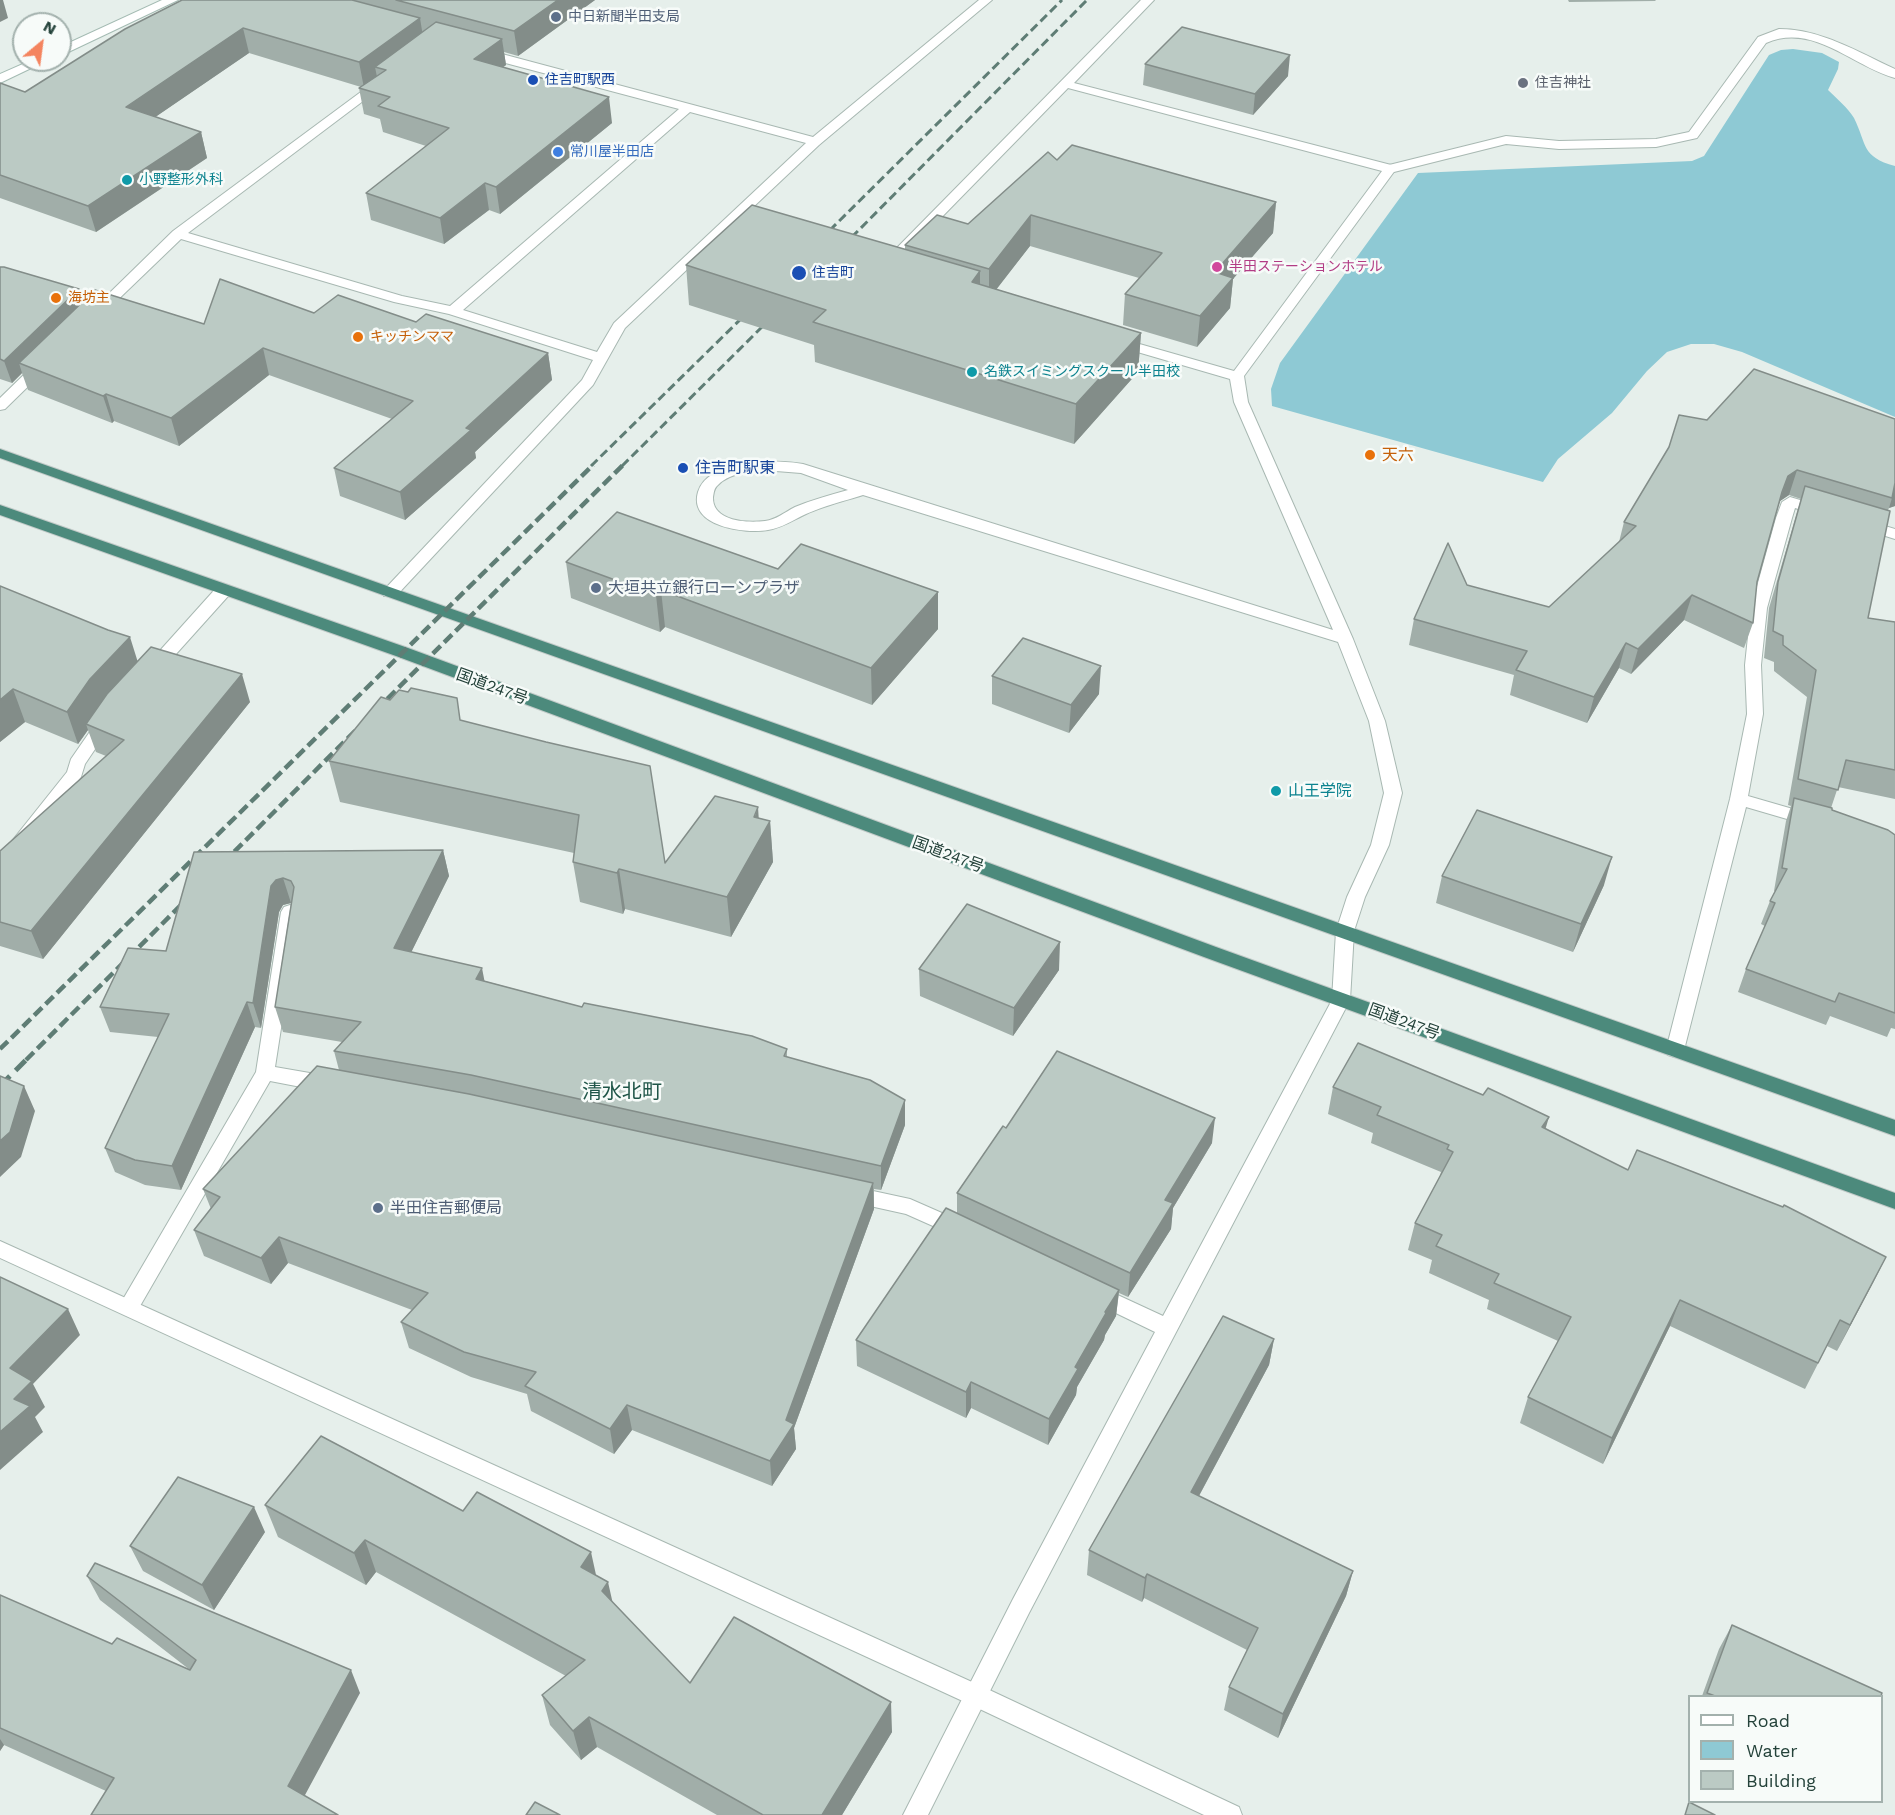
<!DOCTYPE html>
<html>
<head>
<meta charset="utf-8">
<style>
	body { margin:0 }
	#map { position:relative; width:1895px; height:1815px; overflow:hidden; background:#e6efeb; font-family:"Work Sans",sans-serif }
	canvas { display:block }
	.legend { position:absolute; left:1688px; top:1695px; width:195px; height:108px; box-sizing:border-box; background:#f7fbf9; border:2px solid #a3b1ad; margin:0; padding:8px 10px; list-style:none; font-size:18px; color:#24423a }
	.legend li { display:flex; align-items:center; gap:12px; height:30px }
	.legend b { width:30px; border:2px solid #a3b1ad }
	.north { position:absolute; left:12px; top:12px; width:60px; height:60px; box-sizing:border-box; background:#f7fbf9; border:2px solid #a3b1ad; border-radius:50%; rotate:29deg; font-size:16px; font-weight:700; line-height:24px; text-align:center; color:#24423a }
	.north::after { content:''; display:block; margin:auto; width:21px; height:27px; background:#f4845f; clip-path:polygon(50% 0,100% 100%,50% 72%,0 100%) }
</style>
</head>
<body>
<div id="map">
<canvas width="1895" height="1815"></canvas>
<ul class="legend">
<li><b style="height:8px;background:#fff"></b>Road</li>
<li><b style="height:16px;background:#8ec9d4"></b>Water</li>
<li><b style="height:16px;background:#bbcac4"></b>Building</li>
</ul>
<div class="north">N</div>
</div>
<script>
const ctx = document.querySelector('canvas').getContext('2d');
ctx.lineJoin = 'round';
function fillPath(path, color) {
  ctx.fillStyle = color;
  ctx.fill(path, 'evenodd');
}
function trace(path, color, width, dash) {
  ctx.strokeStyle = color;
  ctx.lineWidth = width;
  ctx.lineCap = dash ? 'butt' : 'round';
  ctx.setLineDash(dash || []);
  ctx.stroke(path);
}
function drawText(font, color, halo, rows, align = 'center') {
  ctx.font = font + ' "Work Sans","Noto Sans JP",sans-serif';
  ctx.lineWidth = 5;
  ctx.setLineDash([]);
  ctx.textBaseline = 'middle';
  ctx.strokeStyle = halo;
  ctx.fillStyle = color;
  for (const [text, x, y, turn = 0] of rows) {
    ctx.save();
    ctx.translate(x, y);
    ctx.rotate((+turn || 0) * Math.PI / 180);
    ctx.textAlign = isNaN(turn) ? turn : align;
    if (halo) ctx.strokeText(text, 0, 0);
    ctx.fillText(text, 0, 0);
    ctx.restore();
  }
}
fillPath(new Path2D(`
	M1793 49 1822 53 1839 62 1838 69 1828 90C1836 98 1848 108 1854 118 1867 144 1861 157 1895 166V417L1742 352 1714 344H1691L1667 352 1647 371 1612 413 1558 459 1543 482 1272 406 1271 389 1280 363 1418 173 1692 161 1704 156 1769 55 1781 50Z`), '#8ec9d4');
const service = new Path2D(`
	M1779 29C1821 29 1858 52 1895 69V78C1852 66 1813 22 1766 43L1697 138 1656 147 1559 149 1506 144 1390 173 1384 169 1385 166 1506 136 1559 141 1656 139 1689 132 1758 37Z`);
const minor = new Path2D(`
	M979 0H992L819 145 625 328 593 385 396 596H384L382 592 582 380 593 360 449 314 394 302 181 239 102 315 97 316 90 312 173 231 377 80 381 79 387 83 188 233 402 296 450 306 679 109 479 56V50H487L813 137ZM690 112 806 143 614 323 597 352 463 310Z
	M1141 0H1154L1074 83 1395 166 1396 169 1244 376 1248 402 1353 639 1385 721 1402 793 1389 845 1365 897 1354 931 1350 1000 1029 1613 928 1815H903L1013 1599 1155 1332 1089 1300 1086 1294 1089 1288 1096 1285 1163 1316 1332 1000 1336 931 1347 897 1371 845 1384 793 1369 721 1338 642 863 495C844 501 824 506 806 514 793 520 782 528 768 530 746 534 688 527 698 492 708 459 776 459 803 464L1333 630 1234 402 1230 379 1110 344 1108 341 1115 337 1234 371 1382 171 1068 88 891 269H881L879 266ZM776 471 801 473 848 490C830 495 812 500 795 507 785 512 776 520 765 521 748 523 712 522 713 497 714 492 714 488 718 485 731 471 757 471 776 471Z
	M43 360 48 361 50 364 48 367 5 409 0 410V398L38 361Z
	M1790 497 1827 508 1830 511 1822 516 1795 508 1792 518 1767 608 1761 665 1763 714 1748 796 1817 816 1820 820 1817 824 1811 826 1746 807 1684 1050 1682 1055 1675 1057 1668 1055 1666 1050 1730 799 1747 714 1745 665 1751 608 1776 518 1782 502Z
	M1862 519 1895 529V539L1857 527 1854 524Z
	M224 585 230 586 232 590 230 594 159 673H147L145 669 147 665 218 586Z
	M106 715 112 717 114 721 85 764 81 777 6 873 0 874V856L67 772 71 759 100 717Z
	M290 905 296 907 299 912 275 1067 327 1076 334 1079 337 1084 334 1089 327 1092 270 1081 136 1313 129 1316 122 1313 119 1307 122 1301 256 1072 281 912 284 907Z
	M850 1186 910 1199 967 1224 970 1230 967 1236 960 1238 906 1214 843 1200 840 1194 843 1188Z`);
const tertiary = new Path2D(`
	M0 1241 983 1687 1239 1807 1242 1815H1204L967 1703 0 1258Z`);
const secondary = new Path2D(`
	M162 0H178L60 56V47Z
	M32 60H48L0 83V74Z`);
const trunk = new Path2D(`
	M0 449 1895 1120V1136L0 458Z
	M0 505 408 648 1216 947 1895 1193V1209L1204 957 396 656 0 515Z`);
trace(service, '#a8b8b2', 2);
trace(minor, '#a8b8b2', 2);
trace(tertiary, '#a8b8b2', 2);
trace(secondary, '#a4bbb3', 2);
trace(trunk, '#c2cac8', 2);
fillPath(service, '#fff');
fillPath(minor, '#fff');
fillPath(tertiary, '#fff');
fillPath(secondary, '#fff');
fillPath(trunk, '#4c8a7c');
trace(new Path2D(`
	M820 240 1062 0
	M842 247 1087 0
	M591 466 750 310
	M622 466 772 317`), '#5f7d75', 3, [9, 4.5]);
trace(new Path2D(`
	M376 710 623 465
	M223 863 357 729
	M0 1049 593 465
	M26 1060 189 897`), '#5f7d75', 4.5, [11, 5]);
trace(new Path2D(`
	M0 1086 28 1058`), '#5f7d75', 5, [14, 8]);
fillPath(new Path2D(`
	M182 0H595L518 56 504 52 506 65 503 67 612 123 500 214 489 210 444 244 371 220 366 193 426 146 383 132 380 119 364 114 359 88 361 87 249 53 155 117 201 132 207 158 96 232 0 198V83L25 92Z
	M1568 0H1656L1655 1 1569 2Z
	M1145 64 1288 76 1253 115 1143 85Z
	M1057 160 1276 202 1273 233 1233 279 1230 308 1197 347 1123 325 1125 294 1139 278 1030 246 996 289 1141 333 1138 372 1074 444 815 362 814 345 689 305 686 265 905 250V245L968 224Z
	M0 267 79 289 83 302 204 324 314 313 416 322 548 353 552 380 475 452 476 458 405 520 340 496 334 468 392 419 269 375 179 446 114 421 112 423 28 390 22 373 12 383 0 379Z
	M1895 419V506L1889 508 1888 510 1868 618 1895 622V799L1838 787 1831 808 1832 810 1895 835V1029L1891 1028 1887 1037 1830 1016 1826 1025 1738 992 1746 969 1765 926 1761 924 1770 901 1775 891H1774L1786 821 1791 806 1788 805 1807 697 1774 671V662L1764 658 1769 608 1801 499 1789 495 1780 501 1777 509 1757 582 1753 623 1744 648 1684 620 1631 674 1619 668 1587 723 1510 695 1514 675 1409 645 1414 619 1467 585 1549 607 1619 542 1624 522 1707 420Z
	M566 562 778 569 938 592V629L872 705 665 627 660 632 571 598Z
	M0 586 138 661 250 702 43 959 0 946V851L106 756 96 752 88 730 78 744 25 722 0 742Z
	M992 676 1099 694 1069 733 992 704Z
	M461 720 665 863 759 818 770 821 773 862 731 937 625 909 623 914 580 902 573 862 574 853 340 802 329 761Z
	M443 850 449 876 411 952 485 981 582 1007 787 1049V1057L905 1100V1125L881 1190 874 1189V1209L794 1428 796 1449 772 1486 632 1430 614 1454 531 1411 527 1394 471 1377 409 1348 401 1322 412 1310 288 1263 271 1284 204 1256 194 1230 211 1209 203 1189 339 1070 334 1051 342 1042 283 1032 275 1007 291 903 283 905 279 912 261 1028 255 1027 181 1190 145 1185 115 1172 105 1148 158 1037 110 1032 100 1007 166 951 194 852Z
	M1442 876 1604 885 1573 952 1436 903Z
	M919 969 1059 970 1013 1036 920 996Z
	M1333 1087 1545 1128 1628 1170 1886 1257 1837 1351 1827 1346 1805 1389 1670 1326 1603 1464 1520 1423 1528 1397 1558 1341 1487 1309 1489 1300 1429 1273 1432 1260 1408 1250 1415 1223 1440 1176 1441 1172 1371 1143 1373 1133 1328 1114Z
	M1006 1128 1212 1143 1173 1208 1171 1229 1128 1297 1119 1293 1116 1316 1105 1335 1104 1340 1077 1387 1076 1395 1048 1445 971 1408 966 1418 857 1366 856 1340 957 1214V1193Z
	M1274 1339 1269 1365 1199 1496 1353 1571 1346 1596 1278 1738 1224 1710 1229 1687 1247 1650 1144 1598 1142 1602 1087 1575 1089 1550Z
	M265 1505 463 1511 596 1575 613 1603 690 1683 892 1732 842 1815H717L597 1747 581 1760 550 1725 542 1695 566 1676 376 1572 366 1585 278 1537Z
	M265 1532 214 1610 143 1571 130 1546Z
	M87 1576 360 1693 106 1791 4 1745 0 1751V1595L112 1644 190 1670 100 1600Z
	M1732 1625 1881 1696H1702L1719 1649Z`), '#a1aea9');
fillPath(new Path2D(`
	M0 0H3L8 18 0 22Z
	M558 0H595L518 56 514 31Z
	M420 18 424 43 375 67 377 77 364 88 359 62Z
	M243 28 249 53 132 133 126 107Z
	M502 39 506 65 478 85 474 59Z
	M1290 55 1288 76 1253 115 1255 94Z
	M609 97 612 123 500 214 496 187Z
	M201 132 207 158 96 232 88 206Z
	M485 183 489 210 444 244 440 218Z
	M1276 202 1273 233 1233 279 1230 308 1197 347 1200 316 1215 272Z
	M1031 215 1030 246 989 299V269Z
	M980 271V311L972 282Z
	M79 289 86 312 19 363 22 373 12 383 4 361Z
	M1141 333 1138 372 1074 444 1076 404Z
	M263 348 269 375 179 446 171 418Z
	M548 353 552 380 475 452 476 458 405 520 400 492 466 428Z
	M106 394 114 421 112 423 103 396Z
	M1797 470 1789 495 1780 501 1774 517 1788 476Z
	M1895 483V506L1889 508 1892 498Z
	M661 590 665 627 660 632 656 595Z
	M938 592V629L872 705 871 668Z
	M1692 595 1684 620 1631 674 1638 649Z
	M130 637 140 669 86 724 88 730 78 744 67 712 90 679Z
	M1626 643 1619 668 1587 723 1594 697Z
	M1101 666 1099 694 1069 733 1071 705Z
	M242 674 250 702 43 959 31 931Z
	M13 689 25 722 0 742V700Z
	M758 807 760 838 770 821 773 862 731 937 727 897Z
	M443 850 449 876 401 973 394 948Z
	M1612 857 1604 885 1573 952 1581 924Z
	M619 869 625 909 623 914 617 873Z
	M283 878 291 903 283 905 279 912 261 1028 253 1003 271 886 276 880Z
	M1060 942 1059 970 1013 1036 1014 1008Z
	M482 968 487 994 476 979Z
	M247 1002 255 1027 181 1190 172 1166Z
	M24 1086 35 1111 21 1157 0 1177V1141Z
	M905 1100V1125L881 1190V1166Z
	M1549 1117 1541 1144 1542 1127Z
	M1215 1118 1212 1143 1173 1208 1171 1229 1128 1297 1130 1273 1165 1200Z
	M873 1183 874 1209 794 1428 796 1449 772 1486 770 1461Z
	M279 1237 288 1263 271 1284 261 1258Z
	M1886 1257 1873 1283 1837 1351 1850 1325Z
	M1119 1290 1116 1316 1105 1335 1104 1340 1077 1387 1076 1395 1048 1445 1049 1419 1075 1367 1105 1312Z
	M1680 1300 1670 1326 1603 1464 1612 1438Z
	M68 1309 80 1335 33 1384 45 1407 35 1417 43 1432 0 1470V1432L10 1368Z
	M1274 1339 1269 1365 1187 1518 1191 1492Z
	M971 1382V1408L966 1418V1392Z
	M627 1405 632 1430 614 1454 610 1429Z
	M254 1507 265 1532 214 1610 202 1585Z
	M365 1540 376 1572 366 1585 354 1553Z
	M591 1552 598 1584 581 1567Z
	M1353 1571 1346 1596 1278 1738 1283 1714Z
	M1147 1574 1144 1598 1142 1602 1145 1578Z
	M608 1582 615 1613 602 1591Z
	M351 1670 360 1693 298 1808 288 1786Z
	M891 1702 892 1732 842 1815H822Z
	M589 1717 597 1747 581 1760 573 1731Z
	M0 1739 4 1745 0 1751Z`), '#838d89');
const building = new Path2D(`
	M182 0H352L420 18 359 62 243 28 126 107 201 132 88 206 0 175V83L25 92 125 29Z
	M396 0H558L514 31Z
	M436 22 502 39 474 59 609 97 496 187 485 183 440 218 366 193 449 128 378 106 390 97 359 88 386 70 375 67Z
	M1182 27 1290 55 1255 94 1145 64Z
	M1072 145 1276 202 1215 272 1233 278 1200 316 1125 294 1162 253 1031 215 989 269 905 245 937 215 968 224 1048 152 1057 160Z
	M752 205 980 271 972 282 1141 333 1076 404 813 322 826 310 686 265Z
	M0 267H4L79 289 4 361 0 359Z
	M220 279 314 313 338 295 416 322 426 314 548 353 466 428 471 430 400 492 334 468 413 401 263 348 171 418 106 394 103 396 19 363 95 290 204 324Z
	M1754 369 1895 419V483L1892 498 1797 470 1788 476 1782 492 1757 582 1753 623 1692 595 1638 649 1626 643 1594 697 1516 670 1527 651 1414 619 1448 543 1467 585 1549 607 1636 526 1624 522 1669 447 1679 415 1707 420Z
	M1805 486 1890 511 1868 618 1895 622V770L1846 760 1838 790 1798 779 1816 670 1783 645V636L1773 631 1778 582Z
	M617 512 778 569 801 544 938 592 871 668 661 590 656 595 566 562Z
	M0 586 108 630 130 637 90 679 67 712 13 689 0 700Z
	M1023 638 1101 666 1071 705 992 676Z
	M151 647 242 674 31 931 0 922V851L124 740 86 724 107 694Z
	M411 688 457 698 460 720 546 742 650 766 665 863 715 796 758 807 754 817 770 821 727 897 619 869 617 873 573 862 579 815 329 761 381 697 390 700 399 690 408 692Z
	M1794 798 1832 808V810L1888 830 1895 835V1013L1839 993 1835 1002 1746 969 1775 903 1770 901 1787 869 1782 868Z
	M1477 810 1612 857 1581 924 1442 876Z
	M443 850 394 948 482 968 476 979 582 1007 584 1003 752 1036 787 1049 784 1056 870 1080 905 1100 881 1166 471 1075 334 1051 361 1022 275 1007 294 887 291 881 283 878 276 880 271 886 253 1003 247 1002 172 1166 135 1160 105 1148 169 1014 100 1007 128 948 166 951 194 852Z
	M967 904 1060 942 1014 1008 919 969Z
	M1358 1043 1483 1095 1488 1088 1549 1117 1542 1127 1628 1170 1637 1150 1783 1207 1784 1205 1886 1257 1850 1325 1840 1320 1818 1363 1680 1300 1612 1438 1528 1397 1571 1317 1494 1283 1499 1274 1436 1246 1442 1235 1415 1223 1453 1152 1447 1149 1449 1145 1377 1115 1381 1107 1333 1087Z
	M1057 1051 1215 1118 1165 1200 1173 1203 1130 1273 957 1193 1003 1126 1006 1128Z
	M317 1066 469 1094 873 1183 786 1420 794 1424 770 1461 627 1405 610 1429 525 1386 536 1372 464 1352 401 1322 428 1293 279 1237 261 1258 194 1230 220 1197 203 1189Z
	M0 1076 24 1086 10 1132 0 1141Z
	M946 1208 1119 1290 1105 1312 1106 1313 1075 1367 1078 1369 1049 1419 971 1382 966 1392 856 1340Z
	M0 1277 68 1309 10 1368 32 1381 14 1399 30 1406 0 1432Z
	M1223 1316 1274 1339 1191 1492 1353 1571 1283 1714 1229 1687 1258 1628 1147 1574 1145 1578 1089 1550Z
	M321 1436 463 1511 477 1492 591 1552 581 1567 608 1582 602 1591 690 1683 734 1617 891 1702 822 1815H763L589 1717 573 1731 542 1695 585 1660 365 1540 354 1553 265 1505Z
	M178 1477 254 1507 202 1585 130 1546Z
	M95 1563 351 1670 288 1786 338 1815H91L114 1778 0 1728V1595L112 1644 117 1638 190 1670 196 1660 87 1576Z
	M1732 1625 1882 1693 1881 1696H1715L1707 1693Z
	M535 1802 560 1815H526Z
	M1689 1802 1715 1815H1685Z`);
fillPath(building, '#bbcac4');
trace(building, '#838d89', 1.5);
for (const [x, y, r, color] of [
	[556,17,6,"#5c6f8a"],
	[533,80,6,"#1a4fb4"],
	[1523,83,6,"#6b7280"],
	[558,152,6,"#3f7fe0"],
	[127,180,6,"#0f9aa8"],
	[1217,267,6,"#d1479c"],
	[799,273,8,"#1a4fb4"],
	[56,298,6,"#e8710a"],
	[358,337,6,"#e8710a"],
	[972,372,6,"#0f9aa8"],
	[1370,455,6,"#e8710a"],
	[683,468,6,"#1a4fb4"],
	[596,588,6,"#5c6f8a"],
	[1276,791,6,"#0f9aa8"],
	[378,1208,6,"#5c6f8a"]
]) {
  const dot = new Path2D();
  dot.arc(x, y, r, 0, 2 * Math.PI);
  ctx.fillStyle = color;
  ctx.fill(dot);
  trace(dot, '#f7fbf9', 2);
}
drawText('14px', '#4e5e75', '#f7fbf9', [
	["中日新聞半田支局",568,17]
], 'left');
drawText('14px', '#164399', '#f7fbf9', [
	["住吉町駅西",545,80],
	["住吉町",812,273]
], 'left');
drawText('14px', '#5b616d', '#f7fbf9', [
	["住吉神社",1535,83]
], 'left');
drawText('14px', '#366cbe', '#f7fbf9', [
	["常川屋半田店",570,152]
], 'left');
drawText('14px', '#0d838f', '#f7fbf9', [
	["小野整形外科",139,180],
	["名鉄スイミングスクール半田校",984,372]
], 'left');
drawText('14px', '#b23c85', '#f7fbf9', [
	["半田ステーションホテル",1229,267]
], 'left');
drawText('14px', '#c56008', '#f7fbf9', [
	["海坊主",68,298],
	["キッチンママ",370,337]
], 'left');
drawText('16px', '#c56008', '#f7fbf9', [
	["天六",1382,455]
], 'left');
drawText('16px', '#164399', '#f7fbf9', [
	["住吉町駅東",695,468]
], 'left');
drawText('16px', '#4e5e75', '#f7fbf9', [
	["大垣共立銀行ローンプラザ",608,588],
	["半田住吉郵便局",390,1208]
], 'left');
drawText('16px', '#24423a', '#f7fbf9', [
	["国道247号",492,687,20],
	["国道247号",948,855,20],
	["国道247号",1404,1022,20]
]);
drawText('16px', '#0d838f', '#f7fbf9', [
	["山王学院",1288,791]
], 'left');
drawText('20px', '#1f5548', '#f7fbf9', [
	["清水北町",622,1092]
]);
</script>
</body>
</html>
